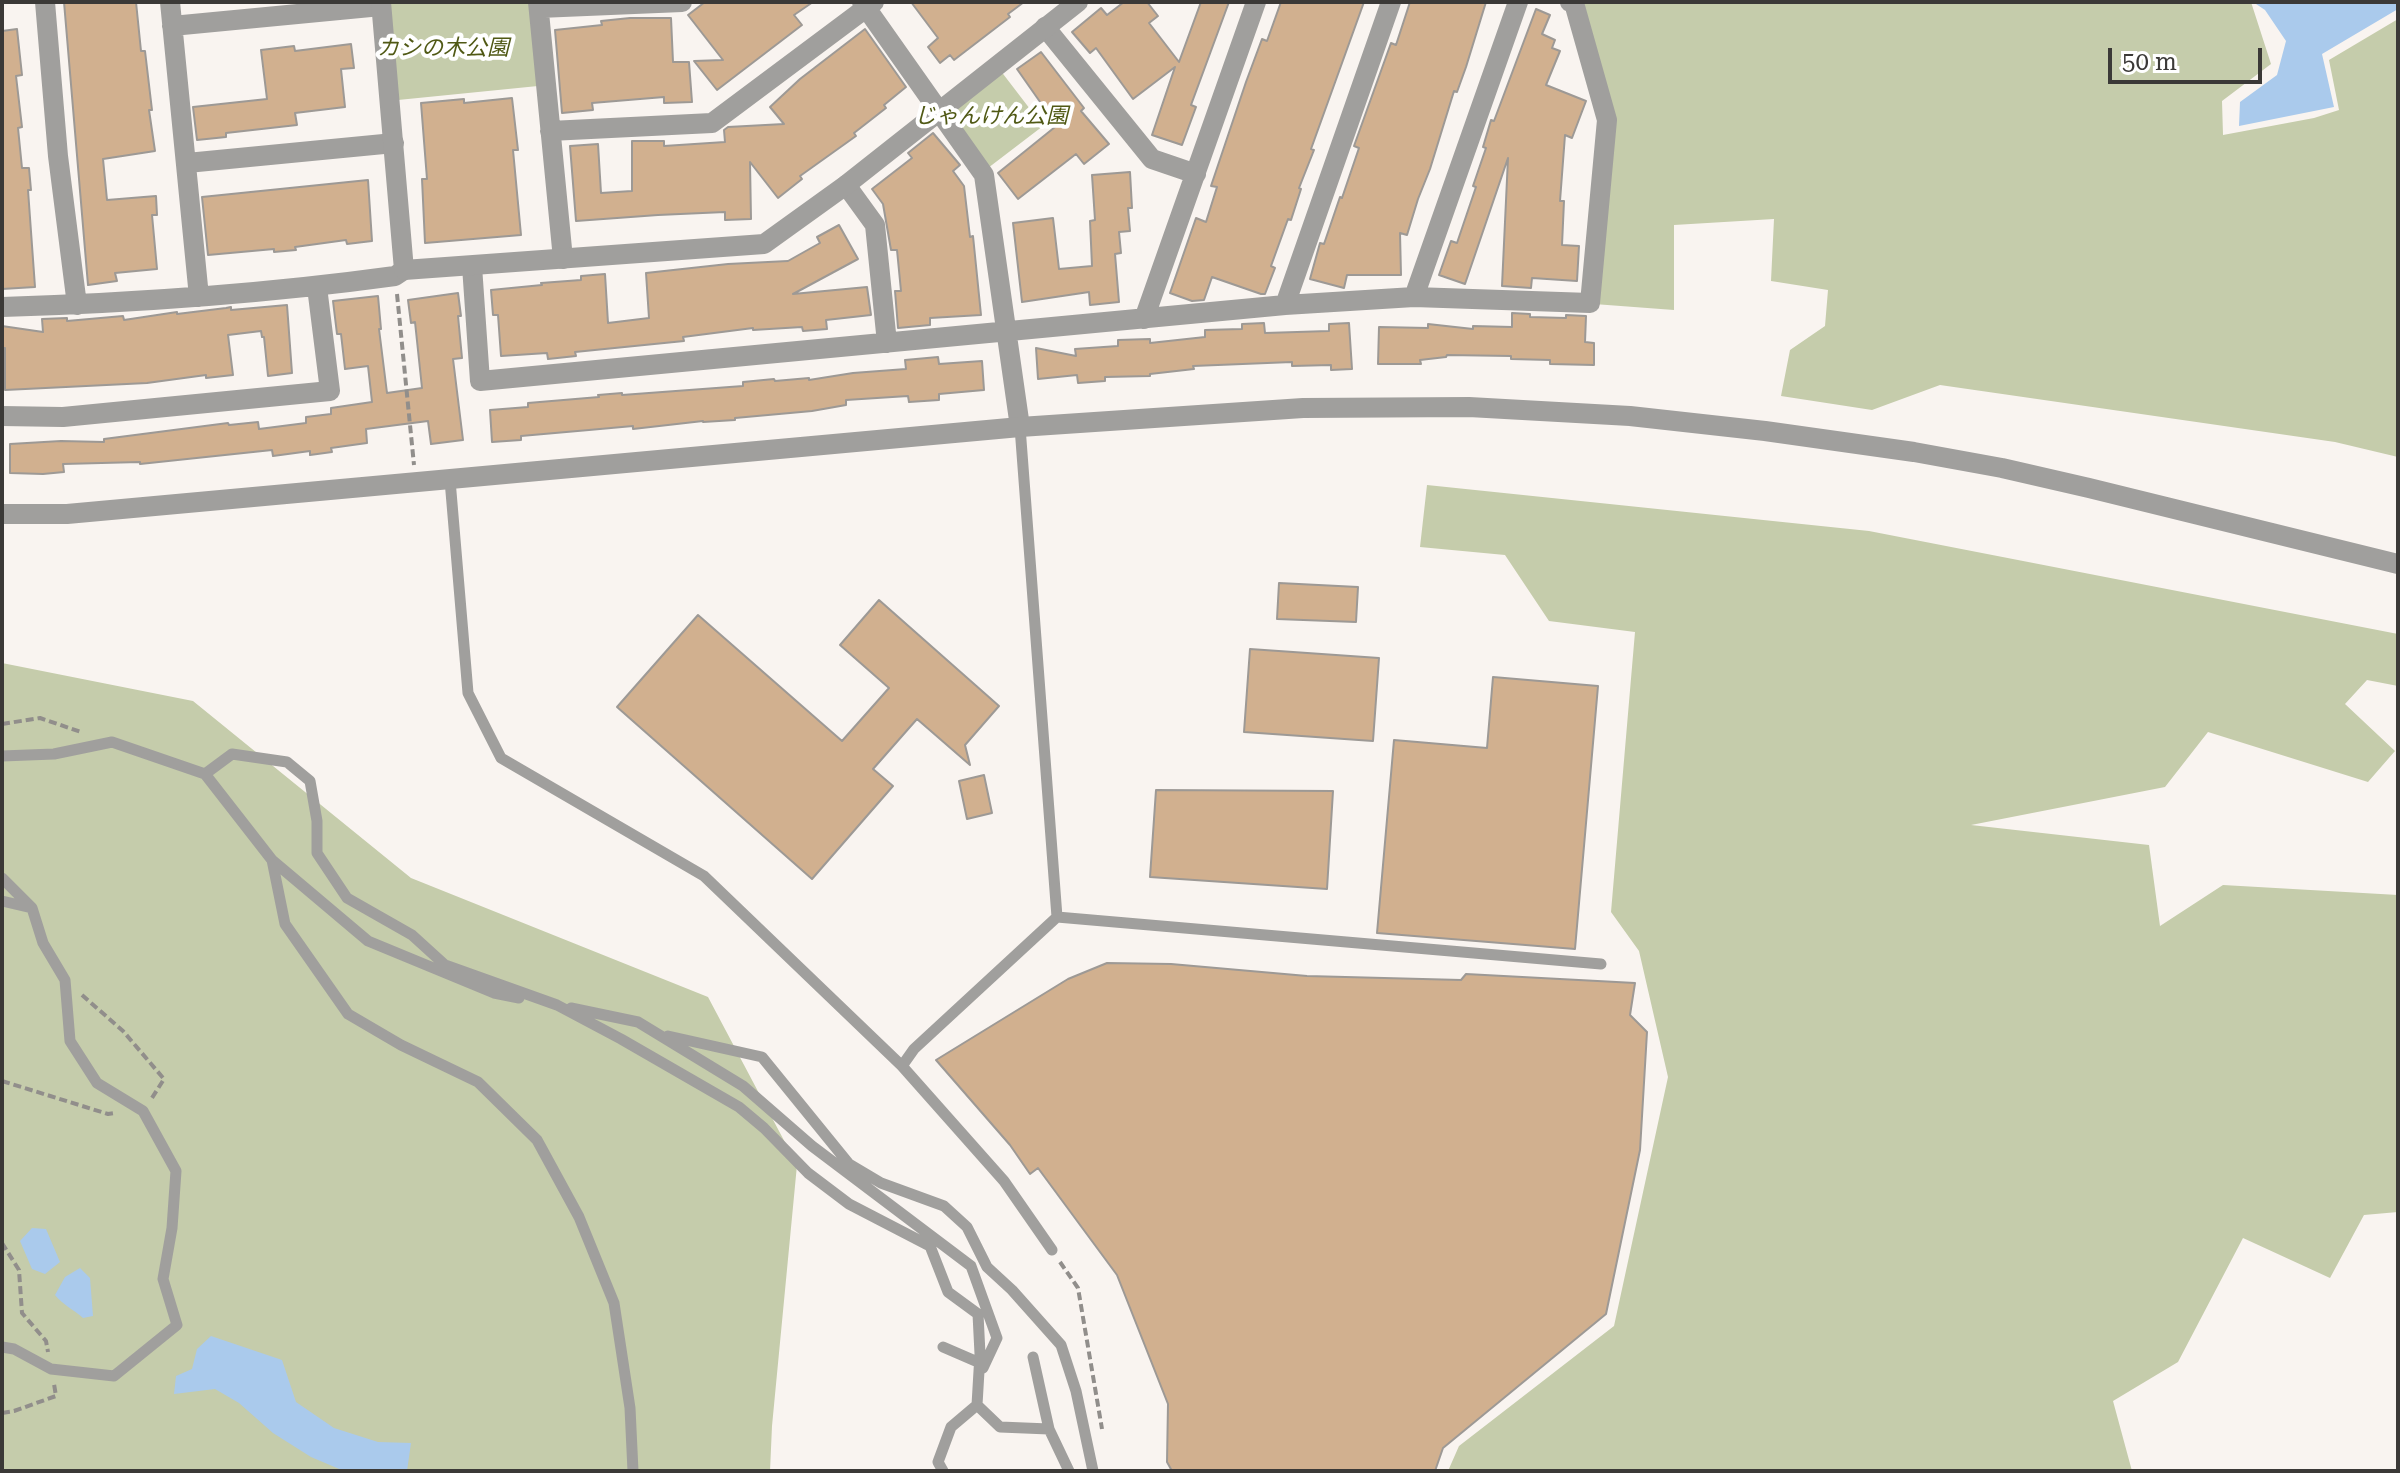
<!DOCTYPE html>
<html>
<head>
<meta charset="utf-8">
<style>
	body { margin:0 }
	#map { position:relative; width:2400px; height:1473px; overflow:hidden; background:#f9f4f0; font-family:"Roboto Serif",serif }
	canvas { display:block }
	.frame { position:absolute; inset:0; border:4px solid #3b3937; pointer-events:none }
	.scale { position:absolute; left:2108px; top:48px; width:154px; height:36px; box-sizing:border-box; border:4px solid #3b3937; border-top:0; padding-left:10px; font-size:24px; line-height:28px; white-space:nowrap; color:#3b3937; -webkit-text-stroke:6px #fff; paint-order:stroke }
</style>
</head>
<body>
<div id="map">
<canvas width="2400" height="1473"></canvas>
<div class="frame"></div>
<div class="scale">50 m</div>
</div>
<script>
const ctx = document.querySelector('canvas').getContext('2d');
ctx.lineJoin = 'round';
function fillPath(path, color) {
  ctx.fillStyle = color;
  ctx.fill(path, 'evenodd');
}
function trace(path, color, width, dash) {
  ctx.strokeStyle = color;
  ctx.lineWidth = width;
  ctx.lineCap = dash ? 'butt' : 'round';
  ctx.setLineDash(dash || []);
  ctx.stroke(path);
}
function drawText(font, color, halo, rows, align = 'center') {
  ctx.font = font + ' "Roboto Serif","Noto Sans JP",serif';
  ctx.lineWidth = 8;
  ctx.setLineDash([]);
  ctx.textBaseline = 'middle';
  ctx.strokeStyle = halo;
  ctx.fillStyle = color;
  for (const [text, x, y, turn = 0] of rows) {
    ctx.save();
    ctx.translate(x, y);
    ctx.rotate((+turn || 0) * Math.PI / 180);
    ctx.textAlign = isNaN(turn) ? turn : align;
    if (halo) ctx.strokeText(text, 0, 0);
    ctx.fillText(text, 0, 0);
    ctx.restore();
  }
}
fillPath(new Path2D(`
	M389 2H531L538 86 398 100Z
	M1577 2H2251L2271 64 2222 101 2223 135 2314 118 2339 110 2329 60 2398 19V457L2335 442 1940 385 1872 410 1781 396 1790 350 1825 326 1828 290 1771 281 1774 219 1674 225V310L1594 304 1612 119Z
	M997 66 1043 126 988 168 939 112Z
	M1427 485 1869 531 2398 634V686L2367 680 2345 704 2395 751 2368 782 2208 732 2165 787 1971 825 2149 845 2160 926 2223 885 2398 895V1212L2364 1215 2330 1278 2243 1238 2178 1362 2113 1401 2132 1471H1448L1459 1446 1614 1326 1668 1077 1639 951 1611 912 1635 632 1549 621 1505 555 1420 547Z
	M2 663 193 701 411 878 708 997 797 1165 772 1426 770 1471H2Z`), '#c5ccab');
fillPath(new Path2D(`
	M2253 2H2395L2398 9 2322 54 2334 107 2239 126 2240 102 2277 75 2286 41 2265 10Z
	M32 1228 46 1229 60 1262 45 1274 32 1269 20 1241Z
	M80 1268 90 1278 93 1316 83 1318C73 1309 63 1305 55 1295L65 1277Z
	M211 1336 282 1360 296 1402 334 1428 378 1442 411 1443 407 1471H344L311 1457 273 1433 239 1403 215 1389 174 1394 176 1376 192 1369 197 1349Z`), '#aacaec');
const building = new Path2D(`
	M64 2H136L141 51H145L152 110H149L155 151 103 159 107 200 156 196 157 215H152L157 269 115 273 117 281 88 285Z
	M705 2H813L794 15 802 25 717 90 694 61 723 60 688 15Z
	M911 2H1024L1008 14 1010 17 954 60 950 55 940 63 928 47 938 38Z
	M1124 2H1147L1158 16 1149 23 1179 62 1201 2H1229L1191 105 1196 107 1182 145 1152 135 1175 67 1133 99 1096 48 1090 53 1072 32 1101 8 1107 15Z
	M1281 2H1364L1311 149 1314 150 1299 188 1301 189 1291 220 1288 219 1271 266 1275 268 1265 294H1261L1212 277 1204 300 1192 301 1170 293 1196 218 1206 222 1217 187 1211 186 1246 82 1262 39 1267 41Z
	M1410 2H1486L1466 67 1457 92 1454 91 1430 169 1418 199 1407 235 1400 233 1401 275H1347L1344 288 1310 279 1320 243 1324 244 1340 197 1342 198 1359 148 1354 146 1391 43 1396 45Z
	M1536 9 1550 15 1542 34 1555 40 1552 48 1560 51 1546 85 1586 101 1572 138 1565 135 1560 201H1564L1562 245 1579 246 1577 281 1532 278 1531 288 1502 286 1508 158 1465 284 1439 275 1451 241 1457 243 1476 187 1473 186 1486 148 1483 147 1491 120 1494 121Z
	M630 18H671L673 62H689L692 102 664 103V97L592 103 593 110 562 113 555 30 602 25 601 21Z
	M17 29 22 75 16 76 22 127 18 128 22 168H29L31 190H28L35 287 2 289V31Z
	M865 29 906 87 884 105 886 108 854 133 856 136 800 176 802 179 778 198 750 162 751 219 725 220V212L658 215 576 221 570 146 598 144 601 193 632 191V141H664V146L725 142 724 130 728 127 784 124 770 107 800 79Z
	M351 44 354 68 341 69 345 107 295 113 297 125 226 133V137L197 140 193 107 267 99 261 50 294 46 295 51Z
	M1041 52 1084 108 1081 111 1109 144 1084 164 1076 154 1018 199 998 173 1055 127 1043 111 1045 109 1017 69Z
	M512 98 518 150H513L521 235 425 243 422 179H427L421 103 464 99V103Z
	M933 133 960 165 953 171 964 186 970 237 973 236 981 315 930 318V325L898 328 895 291H901L897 250H891L883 204 872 189 912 158 908 153Z
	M1130 172 1132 208H1128L1130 231 1119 232 1121 253 1115 254 1119 302 1090 305 1089 292 1022 302 1013 223 1053 218 1059 269 1092 266 1090 221 1095 220 1092 175Z
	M368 180 372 241 347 244 346 240 295 247 296 250 274 252V249L208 255 202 197Z
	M839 225 858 259 793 294 867 287 871 315 826 320 827 329 803 331 802 327 753 330V328L683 337 684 341 575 352 576 356 548 359 547 353 501 356 498 315H493L491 290 542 285 541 283 581 280V276L605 274 608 323 649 318 646 273 728 264 788 261 820 243 817 237Z
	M458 293 461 316H458L462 358 453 359 463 440 431 444 428 421 366 429 367 443 331 448 332 452 310 455V451L273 456 272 450 140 464V462L63 464 64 472 43 474 10 473V444L61 441 104 442V439L228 423 229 425 258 422 259 429 306 423V417L331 414V408L372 402 368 366 345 369 341 334H337L333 301 378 296 381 329H379L387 393 422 388 415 322 411 323 408 300Z
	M287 305 292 373 268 376 264 337H262L261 331 228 335 233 375 206 378V375L147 383 5 390V348H2V326L43 332 42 319 67 318V321L123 316 124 320 177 312V314L226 308 231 307V310Z
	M1512 313 1530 314V317L1566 318V315L1586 316 1585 342 1594 343V365L1550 364V360L1511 359V356L1447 355 1446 357 1420 360 1421 364H1378L1379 327 1428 328V324L1473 329V326L1512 327Z
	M1264 323 1265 333 1329 331V324L1349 323 1352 369 1331 370V365L1292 366V362L1193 366 1194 369 1150 374V376L1105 377V381L1078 383 1077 375 1038 379 1036 348 1076 356 1075 349 1118 346V340L1150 339V343L1205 337V330L1242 329V324Z
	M938 357 939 364 982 361 984 390 939 394V400L909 402 908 396 846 400V405L812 411 735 418V420L703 422V421L633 429V426L589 430 521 436V440L492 442 490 410 528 407V403L599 397 598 395 622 393V395L743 386V382L774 379 775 381 809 378V380L853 373 906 369 905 360Z
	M1279 583 1358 587 1356 622 1277 619Z
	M879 600 999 706 965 745 970 765 917 719 873 769 893 786 812 879 617 707 698 615 842 741 889 688 840 645Z
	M1250 649 1379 658 1373 741 1244 732Z
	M1493 677 1598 686 1575 949 1377 933 1394 740 1487 748Z
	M984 775 992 813 967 819 959 781Z
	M1156 790 1333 791 1327 889 1150 877Z
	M1107 963 1171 964 1307 976 1461 980 1466 974 1635 983 1630 1015 1647 1032 1640 1150 1606 1314 1443 1448 1435 1471H1172L1167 1462 1168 1404 1117 1275 1038 1168 1030 1174 1010 1145 936 1060 1068 979Z`);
fillPath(building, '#d1b08f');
trace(building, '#9d9995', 2);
trace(new Path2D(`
	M397 294 414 465
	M2 724 40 718 81 732
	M82 995 123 1031 164 1079 150 1101
	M2 1081 108 1114 115 1113
	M2 1243 19 1270 22 1313 46 1341 48 1352
	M1060 1262 1078 1288 1102 1429
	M2 1413 14 1411 56 1396 54 1384`), '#918e8b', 4, [8, 4]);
trace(new Path2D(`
	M450 480 468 693 501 758 704 876 902 1066 1004 1181 1052 1250
	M2 756 54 754 112 742 205 774 272 860 285 924 348 1014 401 1045 478 1082 537 1140 579 1217 614 1303 630 1408 633 1471
	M205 774 232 754 287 762 310 781 317 821V853L347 898 412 935 445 965 557 1005 621 1039 739 1107 764 1128 808 1173 849 1204 930 1246 948 1292 978 1314 980 1354 977 1405 1000 1427 1049 1429 1069 1471
	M272 860 368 941 494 993 519 998
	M2 878 32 908
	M2 901 32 908 43 943 65 980 70 1041 97 1083 143 1111 176 1171 172 1228 163 1279 177 1325 114 1376 51 1369 14 1349 2 1347
	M1057 917 1601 964
	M571 1008 638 1022 743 1086 812 1146 971 1266 997 1338 983 1368
	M668 1036 762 1057 849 1164 881 1183 944 1206 967 1227 987 1267 1012 1290 1061 1345 1076 1391 1093 1471
	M902 1066 914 1049 1057 917 1020 427
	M943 1347 980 1363
	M1033 1357 1049 1429
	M943 1471 938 1462 951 1427 977 1405`), '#a09f9d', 11);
trace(new Path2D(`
	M45 2 58 156 77 305
	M170 2 199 297
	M538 2 563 259
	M862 2 984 175 1020 427
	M539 8 682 2
	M172 26 381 6
	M1045 27 1152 159 1196 174
	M550 131 712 123 874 2
	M187 163 394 143
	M846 185 875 225 887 343
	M472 266 480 381 1285 305 1414 297 1590 303 1607 120 1574 3 1570 2
	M1414 297 1518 2
	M1285 305 1391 2
	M2 307C133 303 264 294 395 276L404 270
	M1144 319 1256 2
	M2 416 63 417 330 391 317 287`), '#a09f9d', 20);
trace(new Path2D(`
	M381 2 404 270 764 244 846 185 1078 2
	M2 514H67L1020 427 1303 408 1469 407 1630 416 1765 431 1914 452 2002 468 2089 488 2398 564`), '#a09f9d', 20);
drawText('italic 22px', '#505915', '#fff', [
	["カシの木公園",443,49],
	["じゃんけん公園",991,117]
]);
</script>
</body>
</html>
